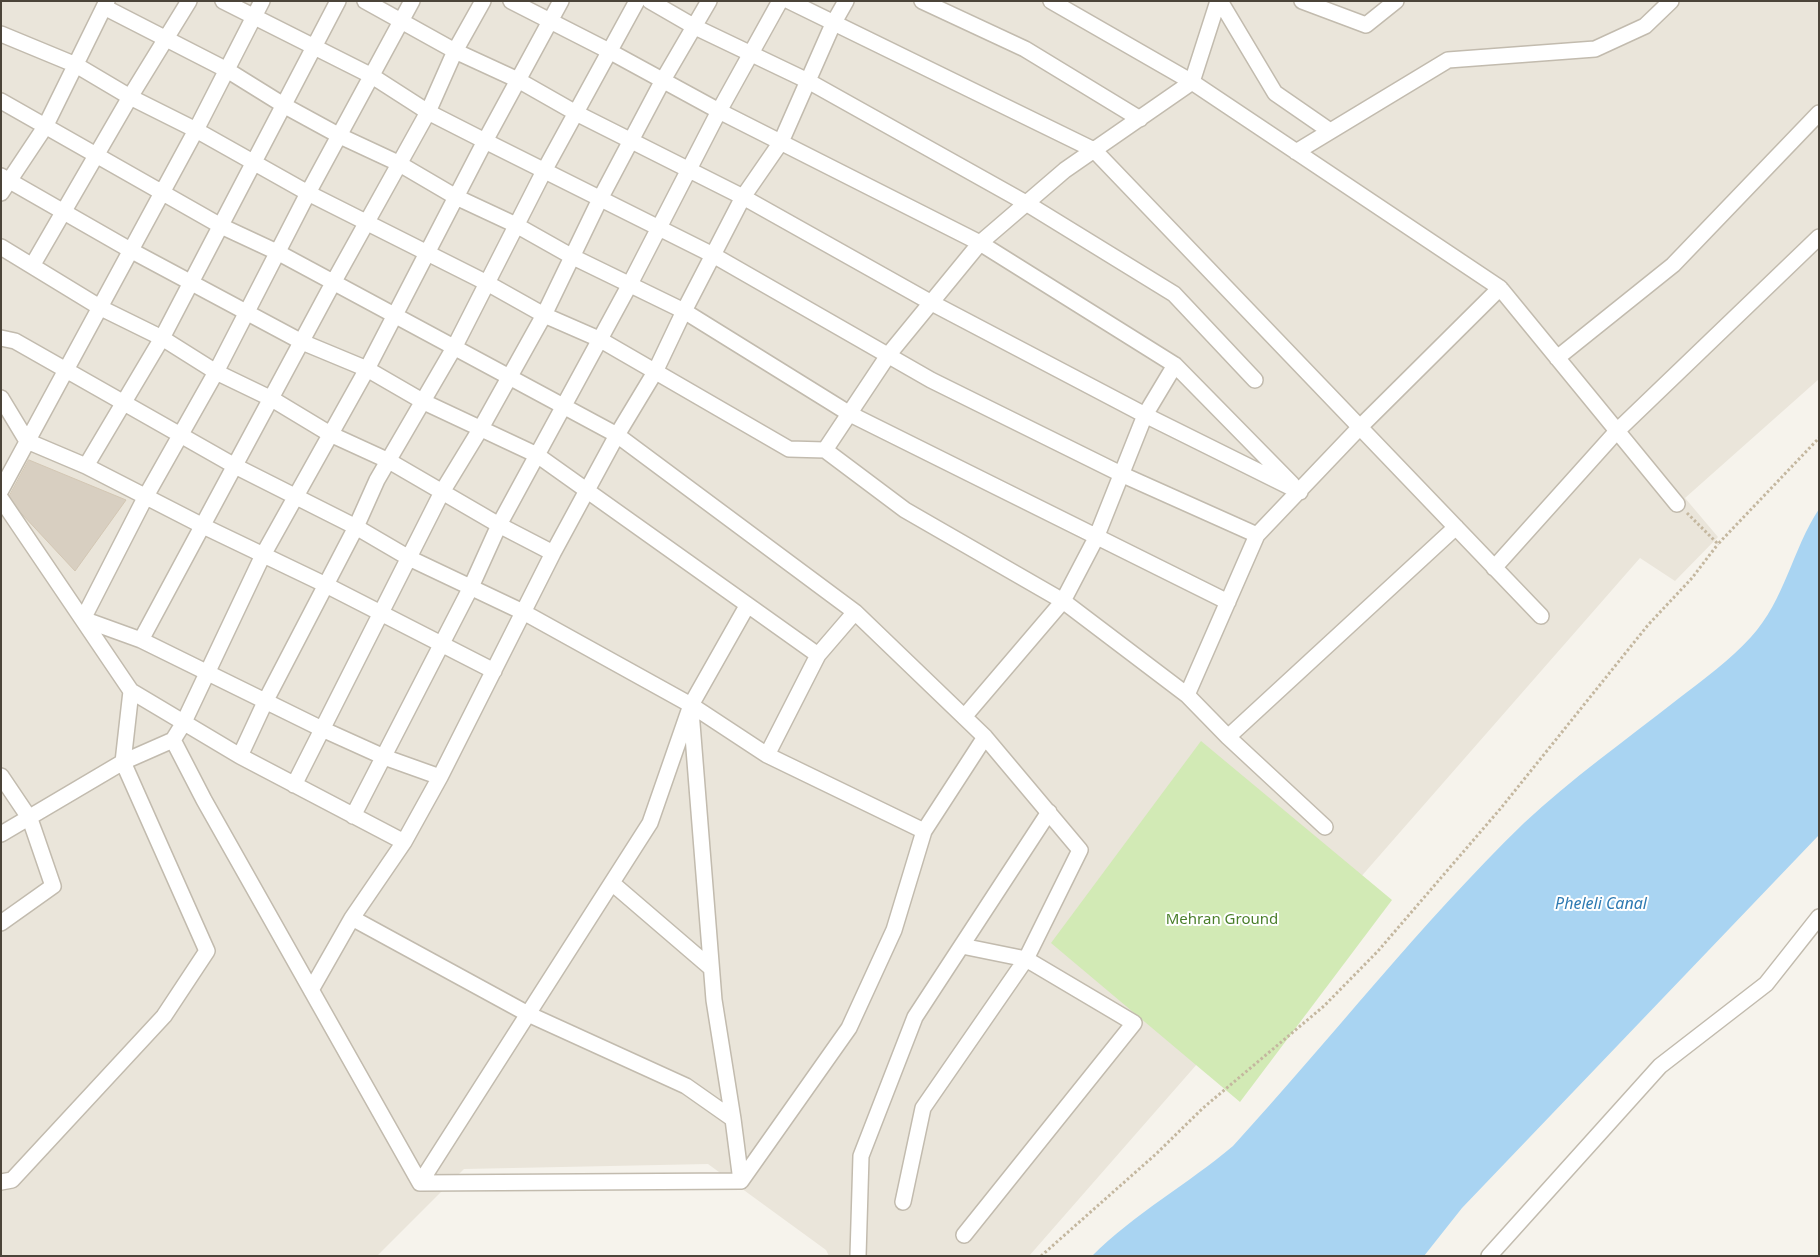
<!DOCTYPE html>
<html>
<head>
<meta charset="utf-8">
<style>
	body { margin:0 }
	#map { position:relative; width:1820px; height:1257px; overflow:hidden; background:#f6f3ec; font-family:"Noto Sans",sans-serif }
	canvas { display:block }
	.frame { position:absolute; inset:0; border:2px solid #4b4439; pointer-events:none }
</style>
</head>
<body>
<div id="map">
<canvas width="1820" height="1257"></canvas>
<div class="frame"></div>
</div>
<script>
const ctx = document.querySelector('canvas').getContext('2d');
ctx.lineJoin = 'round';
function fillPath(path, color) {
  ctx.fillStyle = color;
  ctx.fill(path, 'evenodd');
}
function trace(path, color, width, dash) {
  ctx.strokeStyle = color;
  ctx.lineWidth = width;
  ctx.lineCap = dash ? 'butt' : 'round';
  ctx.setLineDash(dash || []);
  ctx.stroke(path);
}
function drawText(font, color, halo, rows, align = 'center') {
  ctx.font = font + ' "Noto Sans",sans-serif';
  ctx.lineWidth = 4;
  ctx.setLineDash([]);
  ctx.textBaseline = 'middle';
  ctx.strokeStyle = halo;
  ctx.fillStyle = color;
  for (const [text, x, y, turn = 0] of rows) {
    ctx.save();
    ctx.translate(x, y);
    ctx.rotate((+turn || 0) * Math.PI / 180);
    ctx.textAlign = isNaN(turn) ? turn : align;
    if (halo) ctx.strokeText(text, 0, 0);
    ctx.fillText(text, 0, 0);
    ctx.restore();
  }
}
fillPath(new Path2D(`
	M1 1H1819V379L1685 498 1718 537 1675 581 1640 558 1029 1256H829L826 1250 708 1164 464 1169 377 1256H1Z`), '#eae5da');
fillPath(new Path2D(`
	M1201 741 1392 900 1240 1102 1051 943Z`), '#d2eab5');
fillPath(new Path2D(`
	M1819 509V835L1462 1208 1424 1256H1092C1134 1214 1188 1184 1233 1146 1331 1039 1420 924 1524 823 1572 778 1626 740 1678 699 1703 680 1730 660 1751 637 1785 600 1792 550 1819 509Z`), '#a9d4f2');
const building = new Path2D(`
	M29 460 126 500 75 571 8 499Z`);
fillPath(building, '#d8cfc1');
trace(building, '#d3c7b4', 1);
const street = new Path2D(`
	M223 1 372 76 428 112 485 141 713 255 931 380 1123 475 1257 535
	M365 1 455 51 518 80 576 113 743 197 930 302 1145 415 1300 492
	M412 1 308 193 216 372 146 496 83 619 141 640 322 729 384 757 440 777
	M511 1 609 51 719 111 980 243 1175 365 1292 484
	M650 1 695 27 808 81 1026 203 1174 294 1255 380
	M789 1 1094 150 1541 616
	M922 1 1025 49 1140 119
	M1051 1 1192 82 1500 288 1360 427 1257 535 1187 695
	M1220 1 1275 93 1330 131
	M1302 1 1366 25 1396 1
	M104 7 227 70 285 106 340 136 398 163 456 197 516 225 571 256 684 311 850 414 1228 602
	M1 34 76 65 130 97 196 130 308 193 487 283 544 315 599 339 789 449 825 450 905 510 1063 601 1187 695 1228 737 1325 827
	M1 101 221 226 279 253 617 435 855 612 985 737 1080 850 1026 959 962 946
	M1296 152 1448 60 1595 49 1645 26 1671 1
	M1 176 132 251 302 342 367 369 424 402 537 455 818 655 855 612
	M1 193 45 127 107 1
	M1 247 101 308 162 338 216 372 272 399 330 434 389 461 499 525 553 553
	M32 266 130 97 189 1
	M1500 288 1677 504
	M1 338 15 341 235 466 356 527 409 558 525 613 691 705 767 755 924 831
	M1557 358 1673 265 1819 113
	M1 398 27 441 86 466 203 526 326 585 494 671
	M825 450 889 354 980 243 1065 170 1192 82 1218 1
	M86 466 162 338 338 1
	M1 490 196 130 262 1
	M1 499 131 691 240 756 266 700 356 527 377 480 455 346 544 171 637 1
	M1494 568 1617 431 1819 237
	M141 640 333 283 428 112 455 51 483 1
	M691 711 714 1000 733 1119
	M964 717 1063 601 1096 538 1145 415 1175 365
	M1228 737 1456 527
	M173 740 204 800 420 1183 741 1181
	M767 755 818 655
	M240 756 404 842
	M1 776 30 819 53 886 1 923
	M294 785 442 492 481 428 544 315 600 199 663 80 709 1
	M353 816 471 587 499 525 630 284 719 111 780 1
	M1 834 123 762 173 740 183 724 263 555 367 369 485 141 561 1
	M612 883 711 968
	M352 918 528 1014 686 1086 733 1119 741 1181
	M311 990 352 918 404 842 440 777 553 553 617 435 655 372 684 311 743 197 781 142 833 24 846 1
	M741 1181 849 1028 894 930 924 831 985 737
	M1 1182 12 1180 164 1016 207 951 123 762 131 691
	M420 1183 650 823 691 705 747 606
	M903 1202 923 1108 1026 959 1134 1023 964 1235
	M858 1256 861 1156 915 1017 1049 812
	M1489 1256 1660 1066 1766 984 1819 917`);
trace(street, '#c2bbae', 18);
trace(new Path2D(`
	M1687 513 1718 544 1819 438
	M1041 1256 1156 1154 1203 1108 1324 1006 1378 951 1501 808 1648 625 1692 578 1718 544`), '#c4b79f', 3, [2.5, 2.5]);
trace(street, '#fff', 15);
drawText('15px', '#4a7f2a', '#fff', [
	["Mehran Ground",1222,920]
]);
drawText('italic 16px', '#2e7ab2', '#fff', [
	["Pheleli Canal",1601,904]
]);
</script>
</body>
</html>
